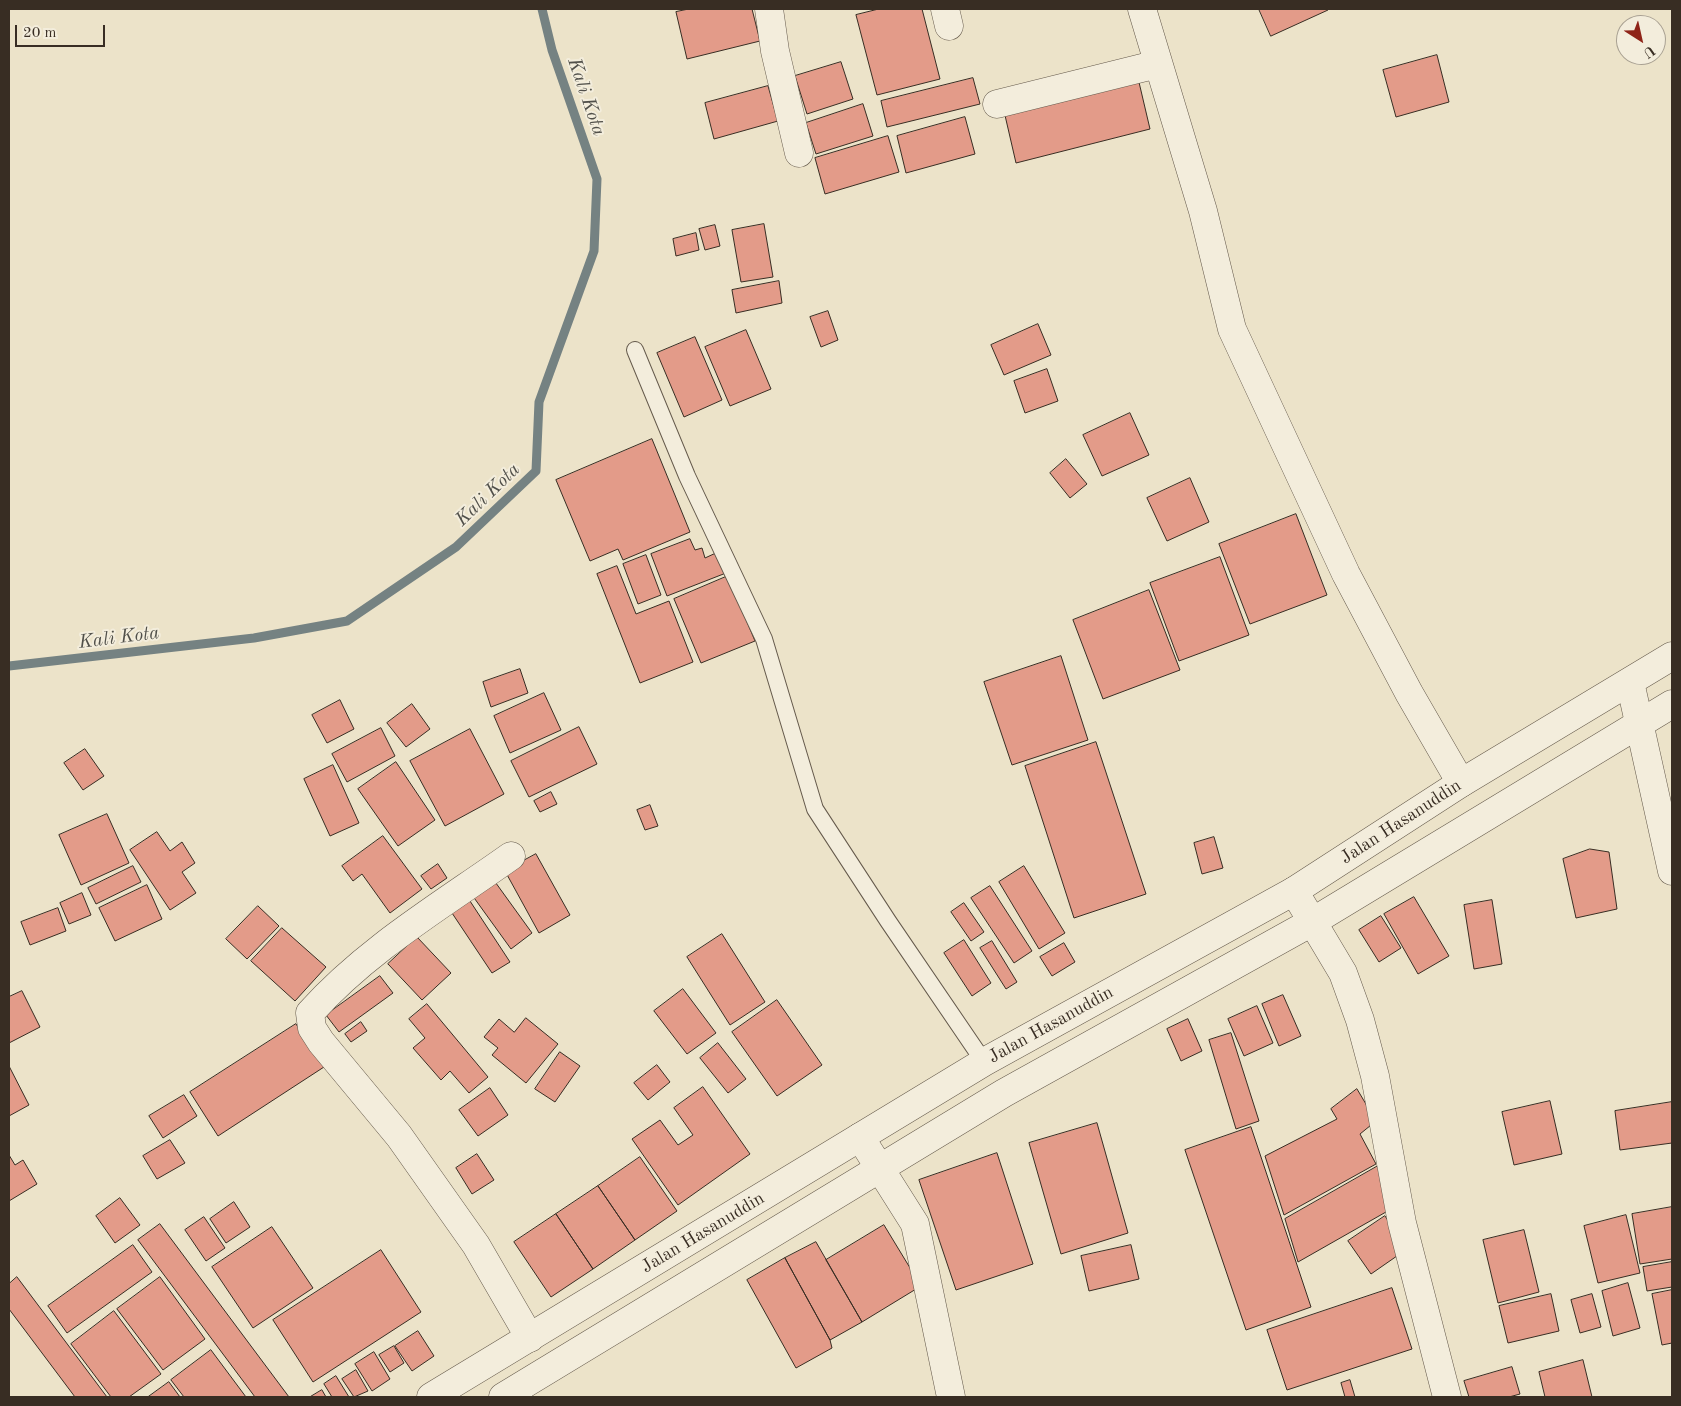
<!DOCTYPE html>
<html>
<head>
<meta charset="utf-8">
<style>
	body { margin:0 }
	#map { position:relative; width:1681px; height:1406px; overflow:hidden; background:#ece3c9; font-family:"Old Standard TT",serif }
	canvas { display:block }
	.frame { position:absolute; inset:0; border:10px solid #382d23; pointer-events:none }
	.north { position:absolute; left:1616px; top:15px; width:50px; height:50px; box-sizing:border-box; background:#f3eddc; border:1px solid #a8a092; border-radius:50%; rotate:145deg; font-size:14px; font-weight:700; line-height:20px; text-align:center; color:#382d23 }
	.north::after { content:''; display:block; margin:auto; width:18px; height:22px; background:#8f2418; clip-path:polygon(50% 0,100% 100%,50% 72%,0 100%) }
	.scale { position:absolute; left:15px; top:25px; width:90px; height:22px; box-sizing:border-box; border:2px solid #382d23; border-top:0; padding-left:6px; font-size:15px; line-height:18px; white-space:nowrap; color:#382d23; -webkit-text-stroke:4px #f3eddc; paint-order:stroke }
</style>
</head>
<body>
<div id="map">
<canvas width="1681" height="1406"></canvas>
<div class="frame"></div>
<div class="north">U</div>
<div class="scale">20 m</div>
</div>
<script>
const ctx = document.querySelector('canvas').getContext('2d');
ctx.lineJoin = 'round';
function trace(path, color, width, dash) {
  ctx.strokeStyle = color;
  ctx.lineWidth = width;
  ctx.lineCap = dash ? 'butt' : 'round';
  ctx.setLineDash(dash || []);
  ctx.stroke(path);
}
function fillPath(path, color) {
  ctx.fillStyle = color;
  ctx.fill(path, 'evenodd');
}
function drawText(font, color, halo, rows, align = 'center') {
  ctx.font = font + ' "Old Standard TT",serif';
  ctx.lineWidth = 4;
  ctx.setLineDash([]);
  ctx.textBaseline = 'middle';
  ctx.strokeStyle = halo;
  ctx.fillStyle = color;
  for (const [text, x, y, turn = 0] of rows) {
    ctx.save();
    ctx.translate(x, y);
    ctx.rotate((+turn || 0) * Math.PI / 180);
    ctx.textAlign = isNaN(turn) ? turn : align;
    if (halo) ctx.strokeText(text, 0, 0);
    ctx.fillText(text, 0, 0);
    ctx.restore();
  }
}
trace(new Path2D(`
	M9 666 254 638 347 621 456 547 536 471 539 402 594 251 597 179 552 50 542 9`), '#758282', 9);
const building = new Path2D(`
	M689 9H752L760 41 687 59 676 12Z
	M879 9H922L940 79 877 95 856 15Z
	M1259 9H1327L1328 10 1271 36Z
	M1437 55 1449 102 1396 117 1383 70Z
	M841 62 853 99 807 114 795 76Z
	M973 78 980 104 887 127 881 101Z
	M1138 78 1150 129 1016 163 1004 111Z
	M768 86 778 121 714 139 705 103Z
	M863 104 873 136 816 154 806 123Z
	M965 117 975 154 906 173 897 136Z
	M888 136 899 172 825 194 815 158Z
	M764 224 773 277 741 282 732 230Z
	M715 225 720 246 705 250 699 229Z
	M696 233 699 250 676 256 673 239Z
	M779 281 782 303 736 313 732 290Z
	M828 311 838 340 821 347 810 317Z
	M1038 324 1051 355 1004 375 991 345Z
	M746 330 771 389 730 406 705 347Z
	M695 337 722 400 684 417 657 353Z
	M1047 369 1058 401 1025 413 1014 381Z
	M1130 413 1149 455 1102 476 1083 435Z
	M652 439 690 532 623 560 618 549 590 561 556 480Z
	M1066 459 1087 484 1070 498 1050 473Z
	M1190 478 1209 522 1167 541 1147 498Z
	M1296 514 1327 595 1250 624 1219 544Z
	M690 539 695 550 702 548 705 558 718 552 726 573 667 596 651 554Z
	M646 555 661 595 638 604 623 564Z
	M1220 557 1249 635 1179 661 1150 583Z
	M617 566 636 614 669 601 693 662 640 683 597 574Z
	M728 576 755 641 701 663 674 599Z
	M1149 590 1180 670 1103 699 1073 620Z
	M1061 656 1088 740 1012 765 984 682Z
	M520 669 528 693 491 707 483 682Z
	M544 693 561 730 510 753 494 716Z
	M340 700 354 729 327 743 312 715Z
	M412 704 430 729 406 747 387 723Z
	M579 727 597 764 529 797 511 761Z
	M381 728 395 756 347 782 332 754Z
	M470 729 504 794 445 826 410 761Z
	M1096 742 1146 894 1074 918 1025 766Z
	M85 749 104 776 83 790 64 763Z
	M396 762 435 820 398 846 358 789Z
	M333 765 359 823 330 836 304 779Z
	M551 792 557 804 540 812 534 801Z
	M650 805 658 826 645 830 637 810Z
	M107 814 129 863 81 885 59 835Z
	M157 832 170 851 182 842 195 863 182 872 196 893 170 910 130 850Z
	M383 836 422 889 390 913 362 874 353 881 342 866Z
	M1214 837 1223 868 1202 874 1194 843Z
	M1590 849 1609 852 1617 909 1576 918 1563 859Z
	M536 854 570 915 539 933 505 871Z
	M438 864 447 878 431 889 421 876Z
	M133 866 141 882 96 904 88 888Z
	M1024 866 1065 933 1039 949 999 882Z
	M493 879 532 933 511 949 472 895Z
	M147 885 162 919 115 941 99 908Z
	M990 886 1032 951 1014 963 971 898Z
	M82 893 91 915 69 924 60 903Z
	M1414 897 1449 956 1418 974 1384 914Z
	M468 898 510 962 492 973 450 910Z
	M1492 900 1502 964 1474 969 1464 905Z
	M964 903 984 932 971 941 951 912Z
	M258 906 279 926 247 959 226 939Z
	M58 908 66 931 30 945 21 922Z
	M1381 916 1401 948 1379 962 1359 930Z
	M282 928 326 967 295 1001 251 961Z
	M722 934 765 1002 730 1025 687 957Z
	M417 937 451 973 422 1000 388 964Z
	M964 940 991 983 972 996 944 953Z
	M992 941 1017 982 1006 989 980 948Z
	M1064 943 1075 962 1052 976 1040 957Z
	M380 976 393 993 339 1032 326 1015Z
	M683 989 716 1033 687 1054 654 1011Z
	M22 991 40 1027 9 1043V997Z
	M1283 995 1301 1036 1279 1046 1262 1004Z
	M777 1000 822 1065 777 1096 732 1032Z
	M427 1004 488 1077 469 1093 450 1071 441 1080 413 1048 425 1038 409 1019Z
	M1257 1006 1273 1043 1244 1056 1228 1019Z
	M526 1018 558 1044 526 1083 492 1055 498 1048 484 1037 499 1019 514 1032Z
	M1188 1019 1202 1051 1181 1061 1167 1029Z
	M361 1022 367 1031 351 1042 345 1034Z
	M296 1024 324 1067 218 1136 190 1092Z
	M1231 1033 1259 1121 1236 1129 1209 1040Z
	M718 1043 746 1079 728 1093 700 1058Z
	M560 1052 580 1066 555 1102 535 1089Z
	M657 1065 670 1082 648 1100 634 1083Z
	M9 1066 29 1105 9 1116Z
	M703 1087 750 1154 678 1205 632 1139 660 1120 678 1145 693 1135 674 1108Z
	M490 1088 508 1115 478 1136 459 1110Z
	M1357 1089 1376 1121 1360 1134 1376 1164 1284 1215 1265 1156 1337 1119 1331 1109Z
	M184 1095 197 1116 163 1138 149 1116Z
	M1550 1101 1562 1154 1514 1165 1502 1112Z
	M1672 1102V1143L1620 1150 1615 1111Z
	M1097 1123 1128 1233 1061 1254 1029 1143Z
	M1251 1127 1311 1307 1246 1330 1185 1150Z
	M170 1140 185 1163 157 1179 143 1156Z
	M997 1153 1033 1264 956 1290 919 1180Z
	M477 1154 494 1180 472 1194 456 1168Z
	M9 1155 15 1165 23 1160 37 1184 9 1201Z
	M640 1157 677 1211 635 1240 598 1186Z
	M1378 1166 1393 1208 1298 1262 1285 1219Z
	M598 1186 635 1240 593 1269 556 1214Z
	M120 1198 140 1225 115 1243 96 1216Z
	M234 1202 250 1227 226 1243 210 1219Z
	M1672 1207V1259L1640 1264 1632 1214Z
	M556 1214 593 1269 551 1297 514 1242Z
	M1626 1215 1640 1273 1598 1283 1584 1226Z
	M1385 1216 1407 1249 1371 1274 1348 1241Z
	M204 1217 225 1248 206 1261 185 1230Z
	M160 1224 289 1397H255L138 1240Z
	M884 1225 921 1286 862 1322 826 1260Z
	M272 1227 313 1288 253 1328 212 1267Z
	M1524 1230 1539 1292 1498 1303 1483 1240Z
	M816 1242 862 1322 830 1340 785 1258Z
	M133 1245 152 1272 67 1333 48 1306Z
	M1131 1245 1139 1279 1089 1291 1081 1256Z
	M381 1250 421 1312 313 1382 273 1320Z
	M785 1258 830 1340 832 1348 796 1368 747 1280Z
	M1672 1262V1287L1647 1291 1643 1267Z
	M17 1277 107 1397H75L9 1309V1284Z
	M160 1277 205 1339 163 1370 117 1309Z
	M1628 1283 1640 1328 1613 1336 1602 1291Z
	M1392 1288 1412 1349 1287 1390 1267 1330Z
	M1672 1290V1343L1662 1345 1652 1294Z
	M1551 1294 1559 1331 1508 1343 1499 1306Z
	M1592 1294 1601 1327 1580 1333 1571 1300Z
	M114 1311 161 1374 129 1397H111L71 1344Z
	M418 1331 434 1356 412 1371 395 1346Z
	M394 1346 404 1363 390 1372 379 1355Z
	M211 1350 246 1397H184L171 1380Z
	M374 1352 390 1379 372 1391 355 1364Z
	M1583 1360 1592 1397H1545L1539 1372Z
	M1512 1367 1520 1394 1509 1397H1469L1464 1381Z
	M356 1370 368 1391 354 1397 342 1379Z
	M336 1376 349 1397H332L324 1384Z
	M1350 1380 1355 1397H1345L1341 1383Z
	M169 1382 180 1397H148Z
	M322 1390 326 1397H310Z`);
fillPath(building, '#e39b89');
trace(building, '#382d23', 1);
const service = new Path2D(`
	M635 350 687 476 764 639 815 809 888 921 984 1062`);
const minor = new Path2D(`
	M769 9 775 51 799 153
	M945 9 949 26
	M1142 9 1203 211 1232 329 1346 574 1409 693 1461 783
	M997 104 1158 64
	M1630 682 1672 871
	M511 856C442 905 366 950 310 1013L312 1028 321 1042 399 1136 476 1245 530 1338
	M1294 891 1343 973 1360 1020 1375 1076 1402 1223 1447 1397
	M860 1137 915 1224 951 1397`);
const tertiary = new Path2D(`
	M431 1397 984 1062 1294 891 1461 783 1672 656
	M503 1397 1004 1093 1312 922 1672 704`);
trace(service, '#655a4c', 18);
trace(minor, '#655a4c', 29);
trace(tertiary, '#655a4c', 29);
trace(service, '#f3eddc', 16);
trace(minor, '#f3eddc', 28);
trace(tertiary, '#f3eddc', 28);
drawText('18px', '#382d23', '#f3eddc', [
	["Jalan Hasanuddin",1401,822,-33],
	["Jalan Hasanuddin",1051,1025,-29],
	["Jalan Hasanuddin",703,1233,-31]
]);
drawText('italic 19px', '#51504a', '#f3eddc', [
	["Kali Kota",586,97,71],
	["Kali Kota",488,495,-44],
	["Kali Kota",119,638,-7]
]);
</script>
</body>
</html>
